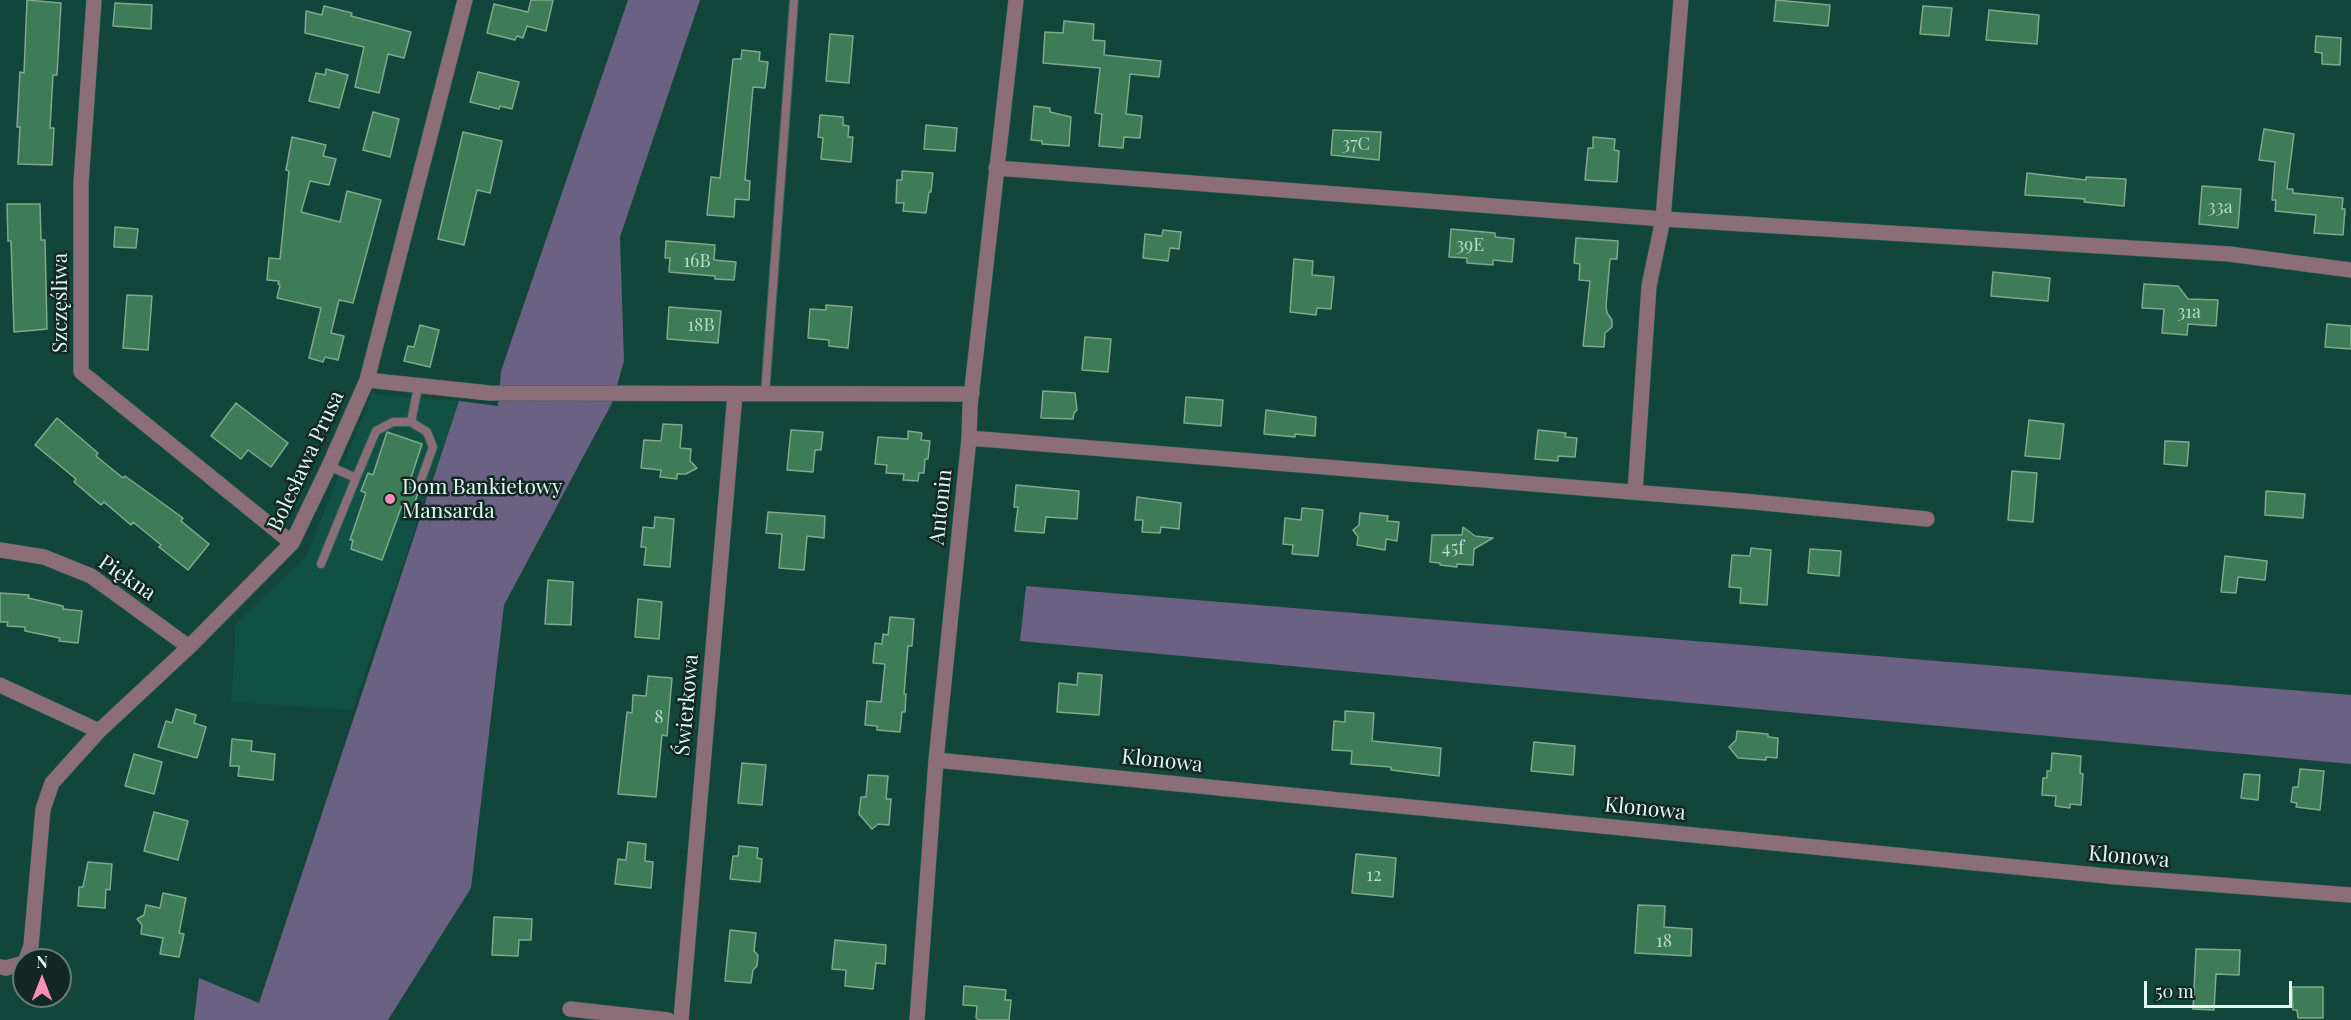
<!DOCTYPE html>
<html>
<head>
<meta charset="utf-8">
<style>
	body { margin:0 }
	#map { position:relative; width:2351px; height:1020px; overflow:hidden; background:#13463b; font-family:"Playfair Display",serif }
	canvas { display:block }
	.north { position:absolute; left:12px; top:948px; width:60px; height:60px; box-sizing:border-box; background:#132823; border:2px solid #657c76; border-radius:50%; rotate:0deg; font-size:16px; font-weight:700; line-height:24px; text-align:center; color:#e0faf2 }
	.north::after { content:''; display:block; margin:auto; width:21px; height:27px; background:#ff8eba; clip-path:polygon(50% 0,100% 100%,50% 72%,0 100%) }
	.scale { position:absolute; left:2144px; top:981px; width:148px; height:27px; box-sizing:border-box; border:3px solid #e0faf2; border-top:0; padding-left:8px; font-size:18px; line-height:21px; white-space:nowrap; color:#e0faf2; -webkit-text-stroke:4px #132823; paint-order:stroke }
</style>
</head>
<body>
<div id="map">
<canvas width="2351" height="1020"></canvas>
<div class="north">N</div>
<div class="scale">50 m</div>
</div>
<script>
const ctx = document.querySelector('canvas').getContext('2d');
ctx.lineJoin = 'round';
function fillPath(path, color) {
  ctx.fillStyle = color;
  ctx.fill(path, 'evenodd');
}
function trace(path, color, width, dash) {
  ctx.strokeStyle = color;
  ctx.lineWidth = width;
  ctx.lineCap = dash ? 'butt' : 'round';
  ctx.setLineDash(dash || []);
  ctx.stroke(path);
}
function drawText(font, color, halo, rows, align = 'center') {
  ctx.font = font + ' "Playfair Display",serif';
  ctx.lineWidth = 5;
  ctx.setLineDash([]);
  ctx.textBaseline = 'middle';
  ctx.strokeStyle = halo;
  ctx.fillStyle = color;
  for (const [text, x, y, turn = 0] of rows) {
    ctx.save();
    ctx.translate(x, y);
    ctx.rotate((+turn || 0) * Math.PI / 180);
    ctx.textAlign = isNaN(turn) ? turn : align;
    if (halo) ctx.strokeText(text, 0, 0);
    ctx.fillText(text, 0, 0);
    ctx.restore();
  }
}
fillPath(new Path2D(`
	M372 394 459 401 352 710 231 702 236 623 306 557Z`), '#105144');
fillPath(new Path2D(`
	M628 0H700L620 237 624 361 612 403 504 605 471 888 388 1020H194L199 978 259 1003 459 401 498 406 501 371Z
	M1026 586 2351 695V764L1020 641Z`), '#6a6183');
const building = new Path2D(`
	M27 0 61 3 57 75H53L50 128H54L52 165 18 164 20 127H17L20 72 24 73Z
	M531 0H553L546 31 527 26 523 38 517 36 515 40 487 33 494 4 528 12Z
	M1776 0 1830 5 1828 26 1774 21Z
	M115 3 152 5 151 29 113 26Z
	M324 6 352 13 351 16 411 32 404 58 388 54 379 93 355 87 364 47 305 33 306 11 322 15Z
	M1923 6 1952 8 1949 36 1920 34Z
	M1989 10 2039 15 2037 44 1986 40Z
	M1064 21 1094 24 1093 40 1105 41 1104 55 1161 61 1159 77 1130 74 1126 114 1142 116 1140 138 1124 137 1123 148 1099 146 1102 114 1095 113 1100 68 1043 63 1045 32 1063 33Z
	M830 34 853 36 849 83 826 81Z
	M2316 36 2341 38 2340 65 2322 64V53L2315 52Z
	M742 50 760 52 759 61 768 62 765 88 753 87 745 180 750 181 749 200 735 199 734 217 707 215 711 177 720 178 733 59H741Z
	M326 69 348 75 339 108 309 101 316 73 325 75Z
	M478 72 519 82 512 109 500 106 499 109 470 102Z
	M1034 106 1050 108V112L1071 117 1069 146 1042 144V141L1031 140Z
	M373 112 399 119 390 157 363 150Z
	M820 115 843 117V125L849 126 848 137H853L851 162 821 159 823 138 818 137Z
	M926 125 957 128 955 151 924 149Z
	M2264 129 2294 134 2287 189H2293V193L2343 198 2342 209H2345L2343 235 2314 233 2316 215 2275 211 2276 200H2272L2275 162 2259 160Z
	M1333 130 1381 132 1379 160 1331 155Z
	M463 132 502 141 490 193 477 190 464 245 438 239Z
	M292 137 326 145 323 156 336 159 329 185 310 181 301 212 340 222 347 191 381 200 353 303 339 300 331 333 344 336 338 360 325 357 323 362 309 358 321 308 277 298 280 285 278 284 279 281 267 280 269 258 280 259 289 171 286 170Z
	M1593 137 1615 139 1614 150 1619 151 1617 182 1585 180 1588 148H1593Z
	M902 171 933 173 931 192H929L926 213 903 211 904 203H896L897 180H902Z
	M2027 173 2086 180V177L2126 179 2124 206 2084 202 2085 199 2025 195Z
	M2202 186 2241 189 2238 228 2199 224Z
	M7 204H40L41 240H45L47 329 14 332 11 241H8Z
	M115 227 138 229 136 248 114 247Z
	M1451 229 1495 233V237L1514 239 1512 262 1493 260V265L1467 263V258L1449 257Z
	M1163 230 1181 232 1179 249 1170 248 1168 261 1143 258 1145 234 1162 236Z
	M1576 238 1618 241 1617 259H1610L1606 306 1607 313 1612 320V327L1605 333 1604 347 1583 346 1590 281 1579 280 1580 264 1574 263Z
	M666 241 715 245 714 260 736 262 734 280 715 279V276L669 272 670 258H665Z
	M1294 259 1313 261 1312 275 1334 277 1331 309 1317 308 1316 315 1290 312Z
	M1993 272 2050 278 2048 301 1991 296Z
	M2144 284 2178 286 2188 299 2218 300 2216 326 2188 324 2187 335 2162 333 2164 309 2142 308Z
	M127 295 152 296 148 350 123 348Z
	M826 305 852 307 848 348 829 346V340L808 338 810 309 826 310Z
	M669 307 721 311 718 343 667 339Z
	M2327 324 2351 326V349L2325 347Z
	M420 325 439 330 430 367 404 361 408 346 414 347Z
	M1085 337 1111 339 1108 372 1082 370Z
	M1043 391 1075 393 1077 410 1074 413 1073 419 1041 418Z
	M1186 397 1223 400 1221 426 1184 423Z
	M236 403 288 443 271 467 248 450 241 459 211 436Z
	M1266 410 1316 417 1315 436 1295 434V437L1264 434Z
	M57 418 98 453 96 456 123 478 125 476 183 518 181 521 209 544 188 570 159 547 161 545 133 522 131 525 104 502 101 505 74 482 76 479 35 445Z
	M2029 420 2064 424 2060 459 2025 456Z
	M663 424 682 425 680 448 691 449 690 461 697 468 686 474H677V479L660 477 661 470 641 468 644 440 661 441Z
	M791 430 823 432 821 450H815L813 472 787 470Z
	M1538 430 1566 433 1565 437 1577 438 1575 457 1558 456V461L1535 459Z
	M908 431 922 433 921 440 930 441 928 459H925L924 473H919L918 481 903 480 904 474 886 473 887 465 875 464 878 437 908 439Z
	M387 432 422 444 408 487 419 490 413 508 402 505 382 560 351 549 353 540H350L366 493 361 491 368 473 373 475Z
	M2165 441 2189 442 2187 466 2164 464Z
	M2012 471 2037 473 2033 522 2008 520Z
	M1016 485 1079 491 1077 519 1046 517 1044 533 1015 531 1018 507H1014Z
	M2266 491 2305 494 2303 518 2265 515Z
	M1137 497 1181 503 1179 529 1161 527 1160 533 1142 532 1143 520H1135Z
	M1302 508 1323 510 1318 556 1292 554 1293 545 1283 544 1285 518 1301 520Z
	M768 512 825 516 824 538 807 536 804 570 779 568 782 534 766 533Z
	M1360 513 1388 516 1387 521 1399 522 1397 541 1386 539 1385 550 1357 545 1358 537 1353 530 1359 525Z
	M655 517 674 519 670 567 644 565 646 547H641L643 527 654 528Z
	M1463 527 1475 536 1493 538 1474 549 1473 565 1457 564V567L1440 565V563L1430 562 1432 535H1462Z
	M1751 548 1771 550 1767 605 1740 603 1741 588 1729 587 1732 555 1750 556Z
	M1810 549 1841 551 1839 576 1808 573Z
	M2225 556 2267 561 2265 580 2238 577 2236 593 2221 592Z
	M548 580 573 582 571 625 545 624Z
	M0 593 29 595 28 598 63 606V609L82 611 78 643 59 641 60 638 25 631V627L7 626 8 622H0Z
	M638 599 662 602 659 639 635 637Z
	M890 617 914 619 912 646H908L904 694H906L905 712H902L900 732 877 730V726L865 725 867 701 881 702 885 664 873 663 875 643 882 644 883 634 888 635Z
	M1078 673 1102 675 1099 715 1057 712 1059 683 1077 685Z
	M648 676 672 678 667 736 662 735 656 797 618 794 627 712 632 713 633 695 646 696Z
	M176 709 196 715 194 723 206 727 197 758 158 747 166 721 172 723Z
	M1345 711 1374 713 1372 741 1441 748 1439 776 1391 770V767L1351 764 1352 751 1332 750 1334 721 1345 722Z
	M1737 731 1768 734V737L1778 738 1777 758 1766 757V760L1738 758 1729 747 1736 740Z
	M232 739 252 741 251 751 275 754 273 780 238 776 239 766H230Z
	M1534 742 1575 746 1573 775 1531 771Z
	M2052 753 2081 756 2080 773 2083 774 2081 805 2070 804V808L2055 806 2056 796 2042 795 2043 778H2047V771H2051Z
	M134 754 162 762 154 794 125 786Z
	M742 763 766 765 762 805 738 803Z
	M2300 769 2324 771 2320 810 2296 807 2297 803 2291 802 2293 787H2298Z
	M2244 774 2260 775 2258 800 2241 798Z
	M868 775 888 776 886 799H891L889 825 878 824 872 829 859 814 861 797H866Z
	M154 812 188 821 178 860 144 851Z
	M628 842 646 844 645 861 653 862 651 888 615 884 618 859 626 860Z
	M739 846 758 848 757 858 762 859 760 882 730 879 733 856H738Z
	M1356 854 1396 858 1393 897 1352 893Z
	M88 862 112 864 110 890 106 889 105 908 78 906 79 887H83Z
	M163 893 186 898 179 933 184 934 179 957 160 954 163 938 141 934 142 925 137 919 144 915 146 905 160 908Z
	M1638 905 1665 906 1664 927 1692 929 1691 956 1635 953Z
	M494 917 532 919 531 940H519L518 956 492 955Z
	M730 930 756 933 754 951 758 955 757 966 753 970 751 983 725 981Z
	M835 940 886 945 885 964 876 963 873 989 845 986 846 970 832 969Z
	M2196 949 2240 950 2239 975 2216 974 2214 1010 2193 1009Z
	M964 986 1006 990 1005 1000H1011L1009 1020H979L976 1018 977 1006 963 1005Z
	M2292 987H2323V1018H2298L2297 1010H2293Z`);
fillPath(building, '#3d7c57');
trace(building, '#80a88e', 1.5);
const lane = new Path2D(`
	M765 394 794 0
	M411 422 427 432 433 447 420 483
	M356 478 376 431 393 422H411L418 387
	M321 564 356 478 329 466`);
const street = new Path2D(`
	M94 0 81 183V372L292 543
	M996 168 1663 219 2229 254 2351 270
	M367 380 489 393 972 394
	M969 438 1754 502 1927 519
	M1635 492 1649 286 1663 219 1681 0
	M0 550 44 557 91 576 189 647
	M0 685 99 731
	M936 760 2117 877 2351 895
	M26 960 31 946 43 809 52 783 99 731 189 647 292 543 329 466 367 380 465 0
	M0 967 6 968 24 963
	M570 1009 668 1020
	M681 1020 735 394
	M917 1020 936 760 969 438 970 406 1016 0`);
trace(lane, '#346358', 10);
trace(street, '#346358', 16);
trace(lane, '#8b6e78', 8);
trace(street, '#8b6e78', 15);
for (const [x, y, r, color] of [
	[390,499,6,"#ff8eba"]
]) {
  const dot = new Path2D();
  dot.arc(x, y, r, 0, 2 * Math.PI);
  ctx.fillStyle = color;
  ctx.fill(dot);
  trace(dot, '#132823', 2);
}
drawText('18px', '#b7dacb', null, [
	["37C",1356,144],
	["33a",2220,207],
	["39E",1470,245],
	["16B",697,261],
	["31a",2189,312],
	["18B",701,325],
	["45f",1453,548],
	["8",659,717],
	["12",1374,875],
	["18",1664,941]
]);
drawText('21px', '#e0faf2', '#132823', [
	["Szczęśliwa",60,303,-90],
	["Bolesława Prusa",306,461,-65],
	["Antonin",941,507,-84],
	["Piękna",127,578,34],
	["Świerkowa",687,705,-85],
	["Klonowa",1162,761,6],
	["Klonowa",1645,809,6],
	["Klonowa",2129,857,5]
]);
drawText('21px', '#e0faf2', '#132823', [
	["Dom Bankietowy",402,487],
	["Mansarda",402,511]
], 'left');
</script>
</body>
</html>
